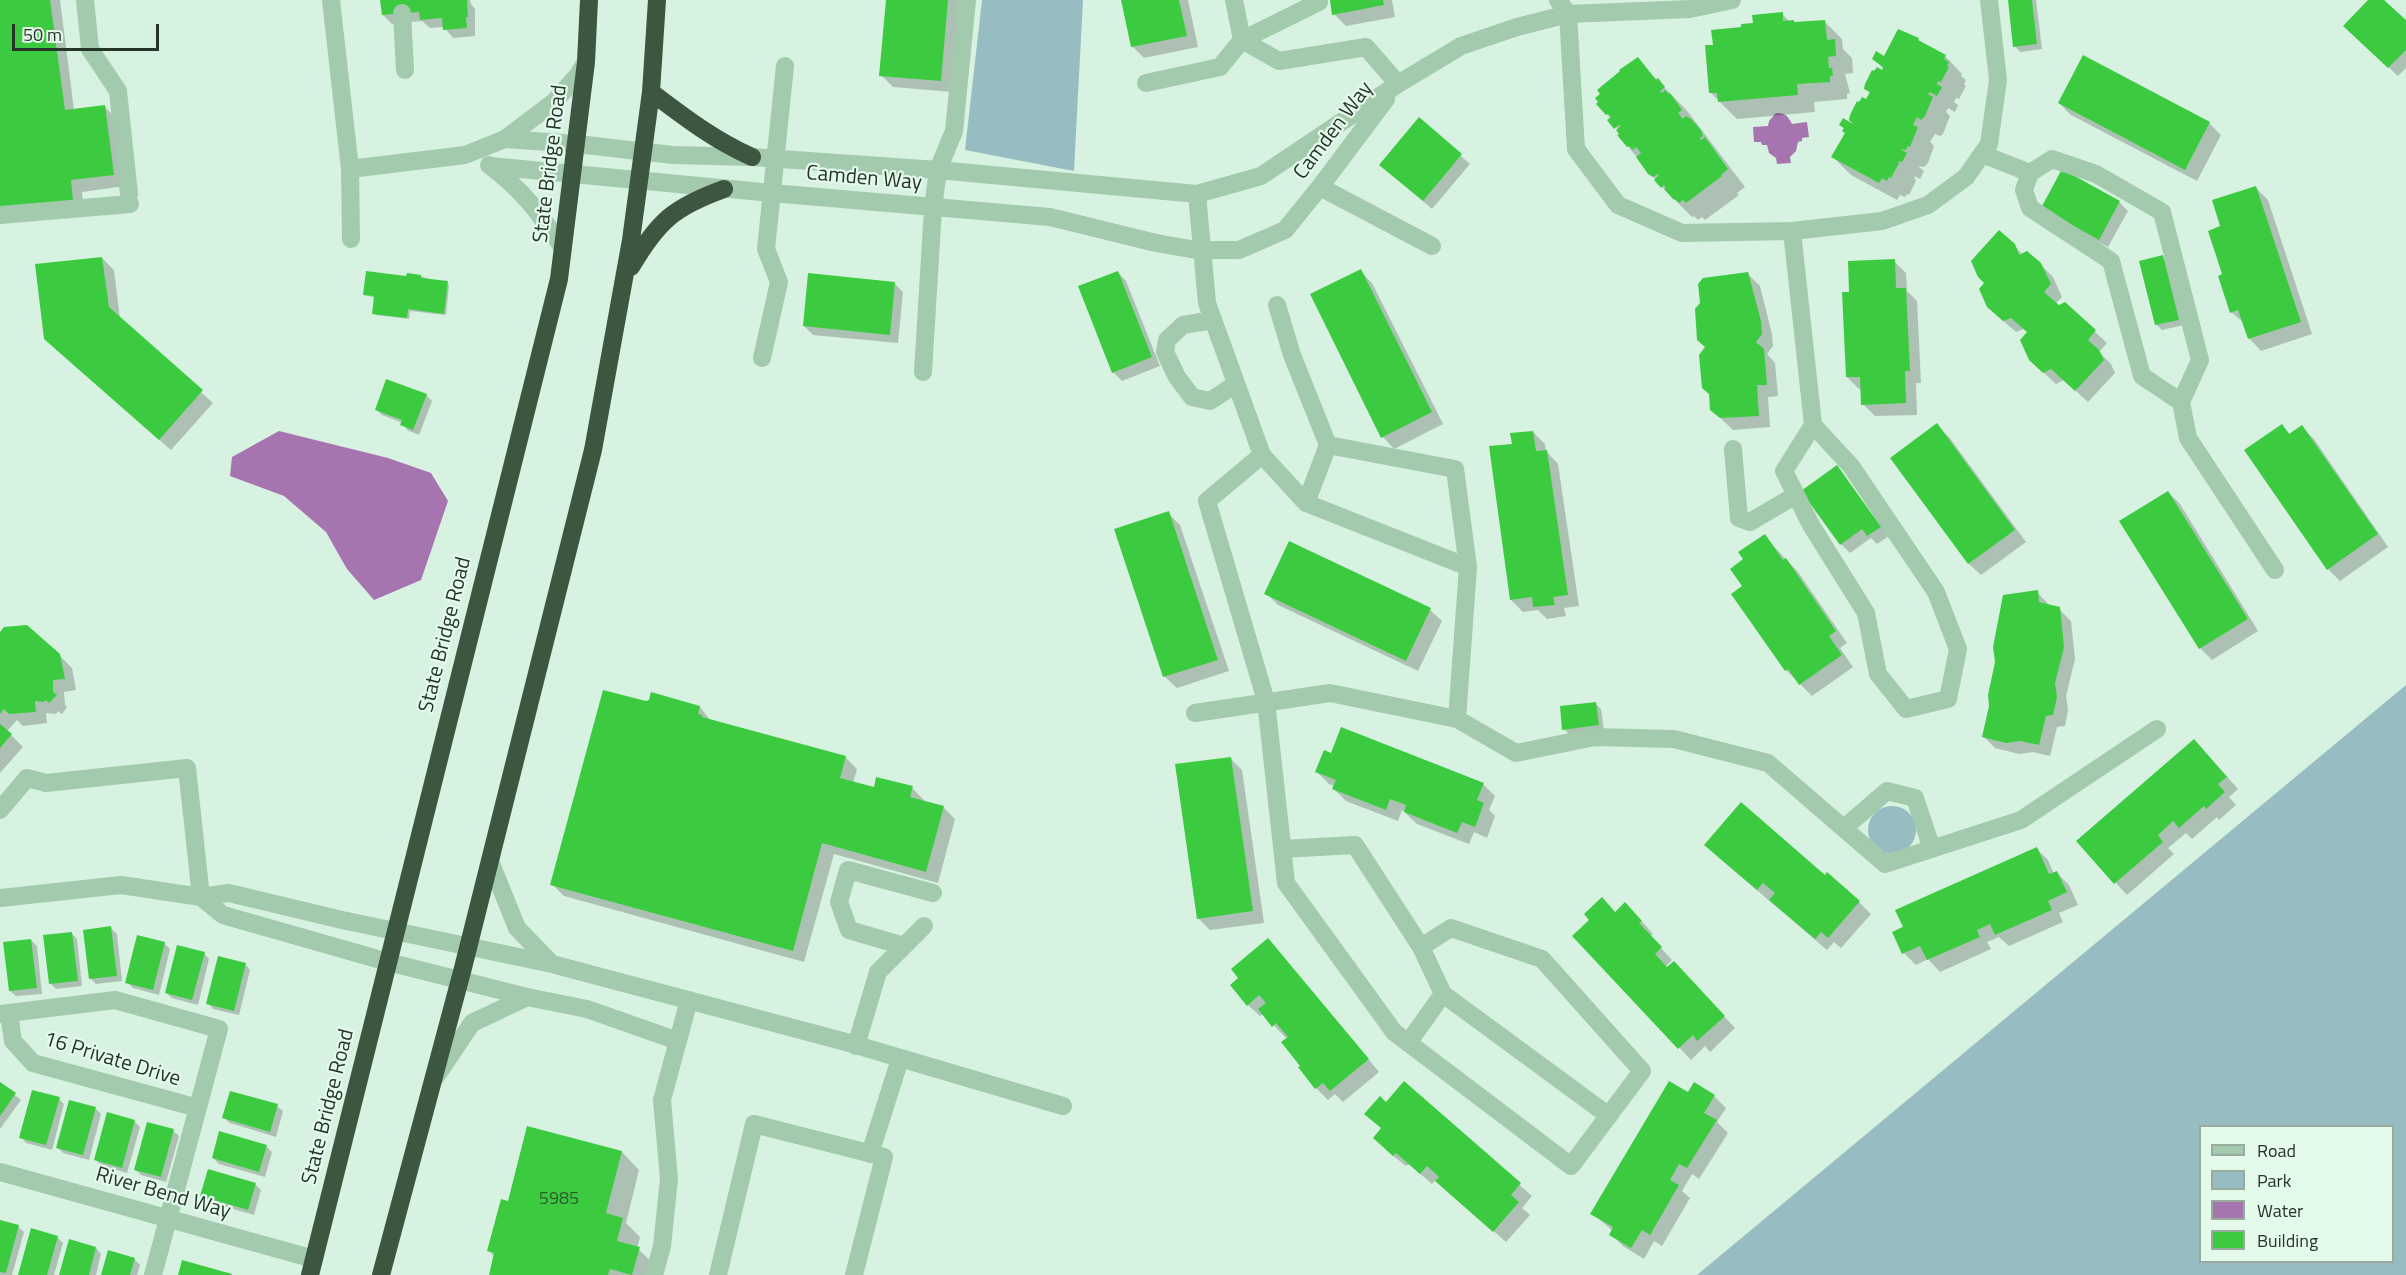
<!DOCTYPE html>
<html>
<head>
<meta charset="utf-8">
<style>
	body { margin:0 }
	#map { position:relative; width:2406px; height:1275px; overflow:hidden; background:#d7f2e0; font-family:"Titillium Web",sans-serif }
	canvas { display:block }
	.legend { position:absolute; left:2199px; top:1125px; width:195px; height:138px; box-sizing:border-box; background:#e4faeb; border:2px solid #98ab9d; margin:0; padding:8px 10px; list-style:none; font-size:18px; color:#253527 }
	.legend li { display:flex; align-items:center; gap:12px; height:30px }
	.legend b { width:30px; border:2px solid #98ab9d }
	.scale { position:absolute; left:12px; top:24px; width:147px; height:27px; box-sizing:border-box; border:3px solid #253527; border-top:0; padding-left:8px; font-size:18px; line-height:21px; white-space:nowrap; color:#253527; -webkit-text-stroke:4px #e4faeb; paint-order:stroke }
</style>
</head>
<body>
<div id="map">
<canvas width="2406" height="1275"></canvas>
<ul class="legend">
<li><b style="height:8px;background:#a3caac"></b>Road</li>
<li><b style="height:16px;background:#97bcc1"></b>Park</li>
<li><b style="height:16px;background:#a675b0"></b>Water</li>
<li><b style="height:16px;background:#3ccb40"></b>Building</li>
</ul>
<div class="scale">50 m</div>
</div>
<script>
const ctx = document.querySelector('canvas').getContext('2d');
ctx.lineJoin = 'round';
function fillPath(path, color) {
  ctx.fillStyle = color;
  ctx.fill(path, 'evenodd');
}
function trace(path, color, width, dash) {
  ctx.strokeStyle = color;
  ctx.lineWidth = width;
  ctx.lineCap = dash ? 'butt' : 'round';
  ctx.setLineDash(dash || []);
  ctx.stroke(path);
}
function drawText(font, color, halo, rows, align = 'center') {
  ctx.font = font + ' "Titillium Web",sans-serif';
  ctx.lineWidth = 4.5;
  ctx.setLineDash([]);
  ctx.textBaseline = 'middle';
  ctx.strokeStyle = halo;
  ctx.fillStyle = color;
  for (const [text, x, y, turn = 0] of rows) {
    ctx.save();
    ctx.translate(x, y);
    ctx.rotate((+turn || 0) * Math.PI / 180);
    ctx.textAlign = isNaN(turn) ? turn : align;
    if (halo) ctx.strokeText(text, 0, 0);
    ctx.fillText(text, 0, 0);
    ctx.restore();
  }
}
fillPath(new Path2D(`
	M982 0H1083L1074 171 965 150Z
	M2406 685V1275H1697ZM2200 1126H2392V1262H2200Z
	M1868 830a24 24 0 1 1 48 0a24 24 0 1 1-48 0Z`), '#97bcc1');
fillPath(new Path2D(`
	M1776 113C1785 113 1788 116 1792 124L1807 122 1809 137 1802 138V141L1798 142 1796 151 1790 157 1791 163 1777 164 1776 158 1769 153 1767 145H1762L1761 142H1754L1753 127 1768 126 1769 121Z
	M279 431 388 458 431 473 448 501 421 580 374 600 347 569 326 532 284 496 230 476 232 457Z`), '#a675b0');
fillPath(new Path2D(`
	M0 0H60L74 110 105 107 117 119 125 186 82 192 84 212 0 222Z
	M382 0H470L471 4 475 9V36L453 38 444 27 430 28 422 21 392 24 383 15Z
	M887 0H960L952 92 893 87 881 75Z
	M1123 0H1188L1198 47 1144 58 1132 46Z
	M1331 0H1392L1395 17 1346 26 1334 14Z
	M2009 0H2036L2042 49 2020 52 2015 46Z
	M2370 0H2382L2406 22V68L2398 76 2354 35Z
	M1782 14 1790 22 1796 24 1824 21 1842 39 1843 49 1852 58 1853 73 1845 74 1850 93 1847 94V99L1814 102 1815 112 1737 119 1711 93 1714 46 1743 28Z
	M1899 31 1918 40 1945 56 1962 74 1961 76 1966 80 1964 84 1966 86 1959 99 1956 98 1954 102 1958 105 1955 112 1948 108 1946 112 1950 116 1943 134 1940 136 1935 134 1930 142 1934 146 1928 163 1924 167 1918 166 1924 171 1920 179 1914 176 1916 181 1909 195 1907 194 1905 197 1900 195 1897 200 1851 175 1833 157 1846 133 1841 125 1859 129 1871 94 1866 89 1884 69 1874 59 1885 58Z
	M1637 59 1688 112 1745 187 1737 193 1739 195 1705 220 1702 217 1698 220 1694 216 1692 217 1662 187 1619 136 1621 134 1607 114Z
	M2059 103 2209 123 2221 135 2197 181 2071 115Z
	M1419 119 1470 164 1432 209 1390 173Z
	M2256 188 2268 200 2312 334 2261 351 2250 339 2244 323 2231 312 2224 275 2222 227Z
	M2119 202 2128 211 2108 247 2052 217Z
	M2014 245 2023 255 2040 264 2053 277 2062 297 2055 304 2058 307 2065 304 2107 343 2099 352 2111 364 2115 373 2088 402 2064 380 2056 384 2043 372 2028 332 2024 329 2016 332 2001 319Z
	M2162 257 2168 262 2184 325 2162 330 2157 325Z
	M102 258 114 270 120 319 213 403 171 450 58 351Z
	M1894 261 1906 273 1907 291 1917 301 1921 383H1916L1917 415 1875 416 1863 404 1862 389H1859L1847 377 1851 294Z
	M1360 271 1372 283 1443 424 1394 449 1383 437Z
	M1118 272 1126 281 1160 366 1122 381 1113 372Z
	M1748 274 1760 286 1772 334 1773 346 1767 354 1775 363 1778 396 1768 397 1770 427 1733 430 1712 410Z
	M420 276 449 285 446 315 410 311 409 319 376 315 374 313 376 298 365 295 407 278Z
	M894 283 903 292 898 343 813 335 804 326Z
	M426 395 432 401 419 435 407 430 403 423 382 415 377 410Z
	M1937 425 1949 437 2026 542 1981 575 1969 564 1892 458Z
	M2282 426 2291 435 2302 427 2314 439 2388 547 2340 581 2328 569Z
	M1533 432 1545 444 1546 451 1558 464 1579 606 1564 608 1566 616 1547 619 1538 610 1523 612 1511 600 1513 445Z
	M1836 467 1889 536 1877 544 1871 538 1850 553 1841 544Z
	M2168 492 2180 504 2258 631 2212 660 2200 648Z
	M1168 513 1180 525 1229 671 1177 688 1165 677 1116 530Z
	M1764 536 1798 572 1847 643 1840 648 1853 667 1812 696 1786 670 1733 594 1744 587 1745 560Z
	M2037 592 2050 606 2059 609 2071 621 2075 659 2066 696 2068 710 2065 726 2057 727 2050 756 2033 752 2019 754 1995 748 1983 736Z
	M1266 593 1430 610 1442 621 1418 671 1278 605Z
	M0 634 59 655 72 668 76 690 64 692 65 705 67 707 62 714 58 711 56 714 46 713 47 723 23 726 17 720 7 731 23 747 0 773Z
	M646 703 700 707 711 721 845 757 857 769 853 783 875 789 912 788 924 800V802L943 807 955 819 938 883 834 854 804 962 564 896 552 884Z
	M1595 703 1601 709 1604 731 1570 735 1564 729Z
	M2206 753 2238 789 2229 797 2236 805 2219 820 2217 817 2192 839 2186 833 2168 848 2174 854 2127 895 2078 841Z
	M1332 755 1483 784 1495 796 1489 810 1495 816 1487 838 1474 832 1469 844 1417 824 1402 810 1398 821 1346 801 1334 789 1335 786 1329 784 1317 772Z
	M1230 758 1242 770 1264 923 1210 930 1198 918Z
	M2036 848 2048 860 2054 874 2057 873 2069 885 2078 905 2059 913 2063 922 2009 946 1999 937 1987 942 1991 949 1940 972 1928 959 1916 965 1904 953 1894 932Z
	M1718 857 1825 877 1859 902 1871 914 1841 948 1834 942 1827 950Z
	M1615 913 1637 916 1653 934 1650 936 1672 960 1666 966 1685 975 1735 1028 1710 1052 1705 1046 1691 1060 1574 936Z
	M111 928 117 934 122 981 96 984 90 978Z
	M71 933 77 939 82 986 56 989 50 983Z
	M31 940 37 946 42 994 16 996 10 991Z
	M1268 940 1379 1072 1343 1102 1335 1094 1328 1100 1316 1088 1287 1039 1263 1014 1260 1016 1248 1005 1240 978Z
	M164 943 170 949 159 995 133 988 127 982Z
	M204 953 209 959 198 1005 172 998 166 993Z
	M245 964 250 970 239 1015 213 1009 208 1003Z
	M0 1083 21 1100 0 1129Z
	M1404 1083 1532 1196 1522 1208 1530 1215 1506 1242 1436 1180 1432 1184 1409 1164 1406 1166 1386 1150 1382 1129 1386 1104Z
	M1688 1094 1714 1096 1726 1108 1717 1122 1728 1133 1699 1179 1692 1174 1682 1191 1690 1198 1662 1246 1654 1241 1644 1259 1623 1246 1611 1234 1613 1231 1592 1213Z
	M59 1099 64 1104 52 1150 26 1143 21 1137Z
	M70 1102 96 1109 101 1114 89 1160 63 1153 57 1147Z
	M277 1106 283 1111 276 1137 230 1123 224 1118Z
	M134 1121 140 1127 127 1173 101 1165 96 1160Z
	M173 1131 179 1136 166 1182 141 1175 135 1169Z
	M266 1146 272 1152 265 1177 219 1164 213 1158Z
	M622 1152 639 1170 626 1223 640 1237 637 1248 656 1266 654 1275H490L495 1257 489 1251 509 1203Z
	M255 1184 261 1190 254 1215 208 1202 202 1196Z
	M0 1222 18 1227 24 1232 12 1275H0Z
	M57 1237 63 1243 54 1275H19Z
	M70 1241 96 1248 101 1254 96 1275H61Z
	M134 1259 140 1265 137 1275H102Z`), '#0003');
fillPath(new Path2D(`
	M0 0H50L65 110 105 105 114 175 71 180 73 200 0 209Z
	M380 0H467L468 17H466L467 28 443 30 442 18 420 20 419 12 382 15Z
	M886 0H948L941 81 879 76Z
	M1121 0H1179L1187 36 1131 47Z
	M1330 0H1383L1384 5 1332 15Z
	M2008 0H2032L2037 44 2013 47Z
	M2368 0H2384L2406 20V50L2388 68 2343 26Z
	M1783 12V21L1794 20V22L1825 20 1827 40 1835 39 1836 56 1828 57 1829 68H1832L1833 76H1830V82L1797 84 1798 95 1718 102 1717 93H1709L1705 45H1713L1711 30 1741 27V24L1753 23 1752 15Z
	M1898 29 1919 38 1918 40 1946 55 1944 59 1949 62 1947 66 1949 67 1941 82 1938 81 1937 84 1942 87 1937 96 1930 92 1928 94 1933 97 1925 116 1921 120 1917 117 1913 125 1918 127 1910 147 1908 146 1906 150 1900 149 1907 153 1902 162 1898 161 1899 163 1891 178 1889 177 1887 181 1882 178 1879 183 1831 157 1845 133 1842 131 1844 128 1839 125 1843 118 1853 124 1849 120 1850 115 1857 101 1859 102 1862 97 1866 99 1870 92 1864 89 1865 84 1872 70 1874 71 1877 67 1882 70 1883 67 1872 59 1876 51 1884 56Z
	M2083 55 2210 122 2185 170 2058 103Z
	M1638 57 1656 80 1658 78 1665 87 1660 91 1662 93 1665 90 1669 94 1670 93 1682 110 1678 113 1683 119 1686 116 1691 119 1701 130 1703 136 1700 138 1701 140 1705 137 1728 169 1721 175 1722 176 1686 203 1683 200 1679 203 1675 199 1674 200 1664 189 1666 188 1664 185 1661 188 1654 180 1659 175 1658 174 1653 177 1648 174 1636 157 1641 153 1636 147 1633 150 1629 146 1627 147 1617 135 1619 134 1616 130 1621 126 1619 125 1614 129 1607 120 1611 117 1608 114 1606 115 1596 104 1598 102 1595 98 1600 94 1597 90 1620 71 1619 70Z
	M1419 117 1462 154 1423 201 1379 165Z
	M2062 169 2120 201 2099 240 2041 208Z
	M2256 186 2301 322 2248 339 2238 310 2230 313 2218 276 2222 274 2208 231 2220 226 2212 200Z
	M1999 230 2015 244 2019 255 2027 251 2041 263 2051 284 2044 292 2059 305 2065 302 2096 330 2088 340 2099 350 2104 360 2075 391 2051 369 2043 373 2029 360 2020 340 2027 332 2011 318 2003 321 1987 307 1979 289 1984 283 1978 277 1971 261Z
	M2163 255 2179 320 2155 325 2139 261Z
	M102 257 109 307 203 390 159 440 44 339 35 264Z
	M1895 259 1896 288H1906L1910 371H1905L1906 403 1861 405 1860 377H1846L1842 292H1849L1848 261Z
	M1361 269 1432 412 1381 438 1310 294Z
	M366 271 406 276 407 273 421 275V278L448 281 444 314 408 309 407 318 372 314 374 296 363 295Z
	M1118 271 1152 357 1112 373 1078 286Z
	M1748 272 1761 321 1762 334 1756 342 1764 349 1767 385H1757L1759 416 1720 418 1710 410 1709 394 1702 388 1699 355 1705 347 1697 340 1695 309 1700 303 1698 284 1703 278Z
	M808 273 895 282 890 335 803 326Z
	M386 379 427 394 413 430 400 425 402 420 375 410Z
	M1937 423 2015 530 1968 564 1890 458Z
	M2282 424 2289 434 2302 425 2378 534 2327 570 2244 450Z
	M1533 431 1536 451 1547 450 1568 595 1553 597 1555 605 1533 607 1532 597 1510 600 1489 446 1512 444 1510 433Z
	M1837 465 1881 527 1867 536 1862 529 1840 545 1801 491Z
	M2168 491 2248 619 2199 649 2119 521Z
	M1169 511 1218 660 1163 677 1114 529Z
	M1765 534 1783 560 1786 558 1836 631 1829 636 1842 655 1799 685 1788 669 1785 671 1731 594 1742 586 1730 569 1743 559 1738 552Z
	M1289 541 1431 608 1406 661 1264 594Z
	M2038 590 2039 602 2060 607 2064 647 2055 683 2057 697 2053 715 2046 716 2039 745 2020 741 2006 743 1982 737 1989 706 1988 695 1995 662 1993 647 2003 595Z
	M27 625 60 654 65 679 53 680V692L57 695 49 703 46 700 44 702 35 701 36 712 9 714 4 709 0 714V632L4 627Z
	M603 690 646 701 649 700 651 692 700 706 698 714 702 715V717L846 756 840 778 874 787 876 777 913 786 910 797 944 806 926 872 822 843 793 951 550 885Z
	M1596 702 1599 725 1562 730 1560 706Z
	M0 724 12 734 0 748Z
	M1341 727 1484 783 1477 800 1484 803 1475 827 1462 822 1457 833 1404 812 1406 805 1390 799 1386 810 1332 789 1336 780 1315 772 1324 750 1331 753Z
	M2194 739 2227 777 2218 784 2225 792 2206 809 2204 806 2179 828 2173 821 2158 835 2163 842 2114 884 2076 841Z
	M1231 757 1253 911 1197 919 1175 764Z
	M1741 802 1825 875 1827 872 1860 901 1828 938 1821 932 1815 939 1769 900 1775 893 1763 883 1757 890 1704 845Z
	M2037 847 2049 874 2057 871 2067 892 2048 901 2052 910 1995 935 1990 924 1977 930 1980 937 1927 960 1920 946 1902 954 1892 932 1903 927 1895 910Z
	M1602 897 1615 912 1625 902 1642 921 1639 923 1662 947 1655 954 1667 967 1674 961 1725 1016 1697 1041 1693 1035 1678 1049 1572 936 1589 920 1584 914Z
	M111 926 117 976 89 979 83 930Z
	M72 932 78 981 49 984 43 935Z
	M137 935 165 942 153 990 125 983Z
	M1268 938 1369 1059 1330 1091 1323 1083 1315 1089 1298 1067 1300 1066 1281 1042 1288 1037 1276 1023 1272 1027 1258 1009 1266 1003 1259 995 1247 1006 1230 985 1238 978 1231 969Z
	M31 939 37 988 9 991 3 942Z
	M177 945 205 952 192 1000 165 993Z
	M218 956 246 963 234 1011 206 1004Z
	M1404 1081 1521 1183 1511 1195 1519 1202 1493 1232 1435 1181 1439 1177 1427 1166 1420 1174 1396 1153 1393 1156 1373 1138 1381 1128 1364 1114 1380 1096 1386 1102Z
	M1669 1081 1688 1092 1694 1082 1715 1095 1704 1113 1717 1120 1687 1168 1679 1164 1670 1180 1679 1185 1650 1235 1642 1230 1631 1248 1609 1235 1613 1227 1590 1214Z
	M0 1082 16 1093 0 1116Z
	M32 1090 60 1097 46 1145 19 1138Z
	M230 1091 278 1104 270 1132 222 1118Z
	M69 1100 96 1107 83 1155 56 1148Z
	M107 1112 135 1120 122 1168 94 1160Z
	M147 1122 174 1129 161 1177 134 1170Z
	M527 1126 622 1151 606 1213 623 1218 617 1241 640 1247 632 1275 610 1269 608 1275H489L494 1253 487 1251 501 1199 508 1201Z
	M219 1131 267 1145 259 1172 212 1158Z
	M208 1169 256 1183 248 1210 200 1196Z
	M0 1220 19 1225 6 1273 0 1272Z
	M31 1228 58 1236 47 1275H18Z
	M69 1239 96 1247 89 1275H59Z
	M108 1250 135 1258 130 1275H101Z
	M182 1260 232 1274V1275H178Z`), '#3ccb40');
trace(new Path2D(`
	M85 0 90 49 118 91 129 194
	M331 0 350 169 351 239
	M1234 0 1242 40 1279 61 1366 47 1398 84
	M1558 0 1568 14 1690 9 1732 0
	M402 13 405 70
	M1146 83 1220 67 1242 40 1319 2
	M505 139 577 144 673 155 752 157 938 170 1197 194 1261 176 1398 84 1461 46 1517 27 1568 14 1576 149 1618 205 1682 233 1792 231 1813 425 1784 471 1811 525 1866 613 1878 674 1906 709 1948 699 1958 649 1936 592 1851 466 1813 425
	M1982 154 2030 173 2052 159 2096 174 2162 212 2200 360 2181 402 2188 438 2275 570
	M489 165C524 191 539 213 563 248
	M490 166 772 193 1050 217 1156 243 1196 250H1239L1285 230 1320 187 1386 99
	M350 169 465 155 505 139 554 102 578 75 586 62
	M2030 173 2024 190 2030 208 2111 261 2142 376 2181 402
	M1320 187 1432 246
	M1197 194 1207 303 1262 455 1207 501 1266 701 1286 883 1394 1032 1571 1166 1642 1071 1542 959 1451 928 1421 947 1355 845 1282 849
	M0 215 130 204
	M1792 231 1882 221 1928 205 1966 177 1989 144 1998 80 1989 0
	M1277 305 1292 355 1328 445
	M1213 320 1183 325 1167 340 1165 352 1177 377 1192 397 1210 401 1236 384
	M762 358 779 282 766 249 785 66
	M923 372 933 208 938 170 954 131 967 0
	M1733 449 1739 518 1750 522 1796 495
	M1306 503 1328 445 1455 469 1468 567
	M1195 713 1330 693 1457 719 1468 567 1306 503 1262 455
	M1457 719 1516 753 1595 737 1674 739 1768 763 1885 864 2021 820 2157 729
	M0 810 27 778 46 783 187 768 201 897
	M1844 828 1887 791 1915 798 1932 849
	M490 861 517 928 552 964
	M201 897 223 915 388 962 527 997
	M0 898 121 885 201 897 229 893 342 920 552 964 846 1042 1063 1106
	M904 946 849 930 839 902 848 870 933 893
	M1443 994 1609 1116
	M9 1013 13 1041 33 1063 198 1108
	M0 1014 115 1000 219 1029 153 1275
	M1408 1043 1443 994 1421 947
	M856 1046 878 972 924 926
	M435 1078 472 1023 527 997 587 1009 678 1041
	M870 1154 900 1059
	M0 1172 314 1259
	M654 1275 662 1246 669 1179 662 1100 689 1000
	M718 1275 754 1124 884 1157 854 1275`), '#a3caac', 18);
trace(new Path2D(`
	M651 92C684 117 714 140 752 157
	M631 267C658 221 674 207 724 189
	M310 1275 559 279 586 62 589 0
	M381 1275 463 968 593 450 631 240 651 92 657 0`), '#3c563f', 18);
drawText('18px', '#2b5a2d', null, [
	["5985",559,1200]
]);
drawText('21px', '#253527', '#e4faeb', [
	["Camden Way",1334,131,-53],
	["State Bridge Road",551,164,-83],
	["Camden Way",864,179,5],
	["State Bridge Road",446,635,-76],
	["16 Private Drive",112,1060,17],
	["State Bridge Road",329,1107,-76],
	["River Bend Way",163,1194,16]
]);
</script>
</body>
</html>
